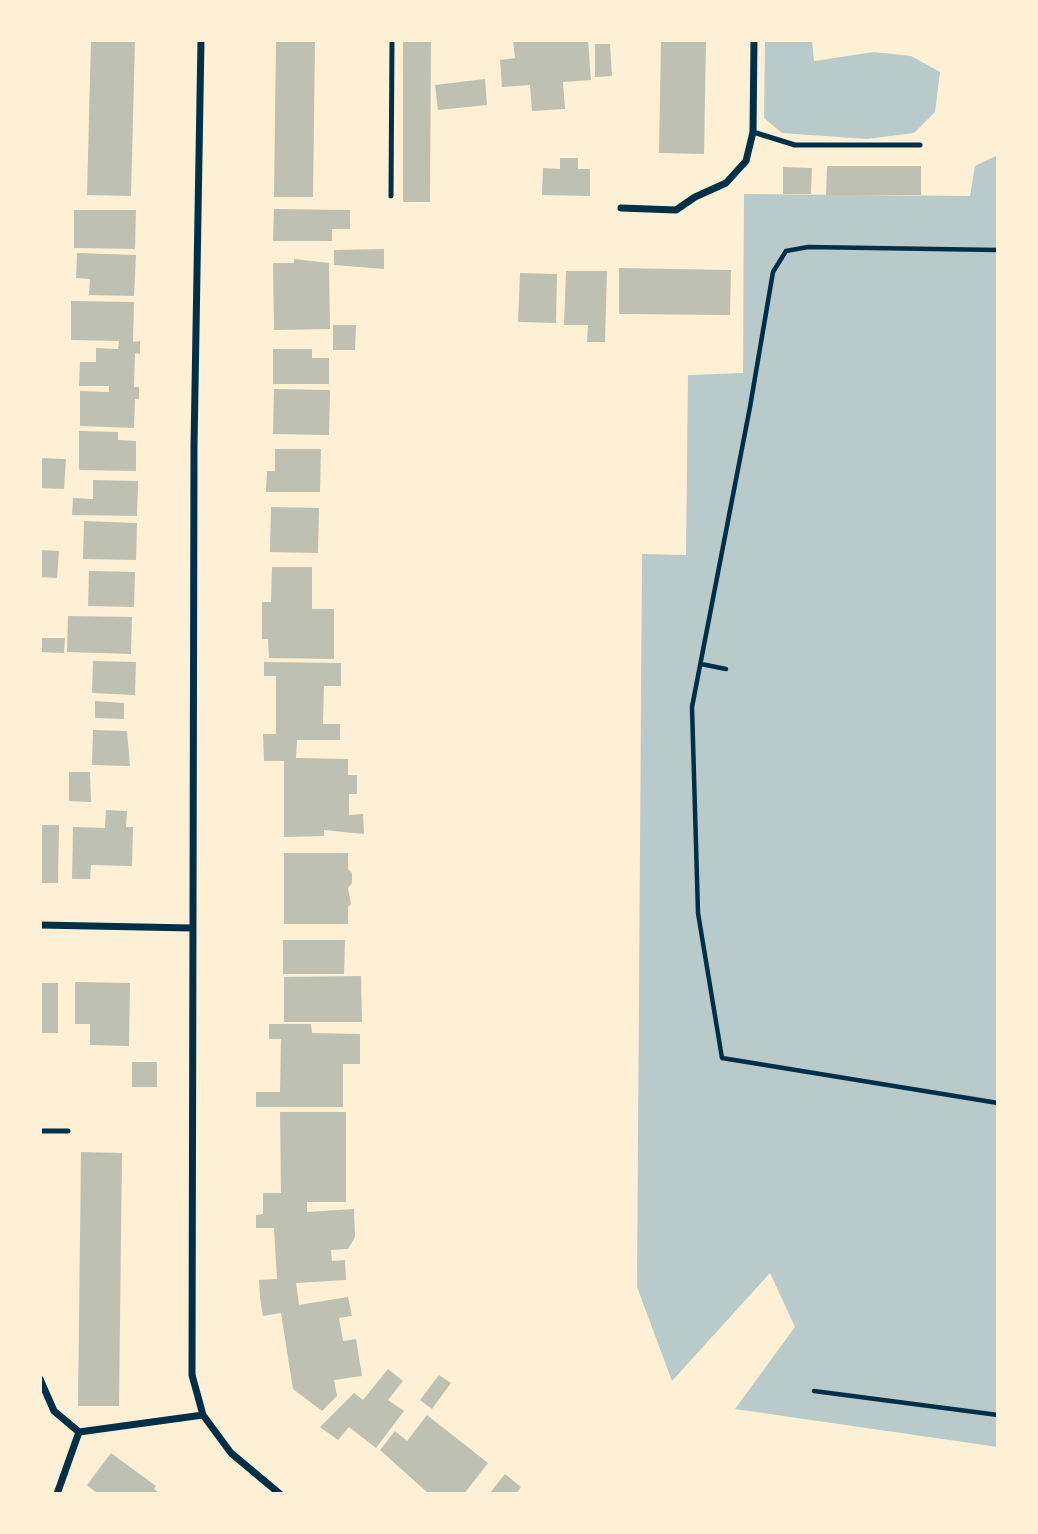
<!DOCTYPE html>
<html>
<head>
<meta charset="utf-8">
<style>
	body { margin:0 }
	#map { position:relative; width:1038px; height:1534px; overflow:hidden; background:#fdf0d5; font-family:"Fira Sans Condensed",sans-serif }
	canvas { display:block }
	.frame { position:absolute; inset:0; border:42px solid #fdf0d5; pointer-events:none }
</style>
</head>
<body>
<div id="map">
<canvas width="1038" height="1534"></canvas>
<div class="frame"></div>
</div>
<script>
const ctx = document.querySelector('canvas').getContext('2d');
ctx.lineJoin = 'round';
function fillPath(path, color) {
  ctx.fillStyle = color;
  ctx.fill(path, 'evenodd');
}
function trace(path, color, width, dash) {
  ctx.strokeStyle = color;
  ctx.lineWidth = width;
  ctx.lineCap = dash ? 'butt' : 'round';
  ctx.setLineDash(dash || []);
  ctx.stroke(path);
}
fillPath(new Path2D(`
	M765 40H812L814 61 874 52 911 56 940 72 935 112 914 133 867 139 782 133 764 118Z
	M998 155V1447L735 1409 795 1327 770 1273 672 1381 637 1287 642 554 686 555 688 375 743 373 744 194 970 196 975 166Z`), '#b9caca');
fillPath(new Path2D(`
	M91 40H135L131 196 87 195Z
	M276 40H315L313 197H274Z
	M403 40H431L430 202H403Z
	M513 40H588L591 80 563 82 565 109 532 111 530 85 502 87 500 60 515 58Z
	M661 40H706L704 154 659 153Z
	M595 44H610L612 76 595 77Z
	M485 79 487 105 438 110 435 85Z
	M560 158H578V169H590V196L542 195 543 168 560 169Z
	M827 166H921V195H826Z
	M783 167 812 168 811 194H783Z
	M274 209 350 210V229H332V241H273Z
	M74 210H136L135 249 74 248Z
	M384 249V269L334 265V250Z
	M77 253 136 255 134 296 89 295 90 279 76 278Z
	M294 259 329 263 330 329 274 330 273 263H294Z
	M619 268 731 270 730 315 619 314Z
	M566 271H607L605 342H587L588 325H564Z
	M520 273 557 274 556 323 518 322Z
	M71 301 134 302 133 342 140 341V354L135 353 134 387H139V399H135L134 428 80 426V391L109 392V386H79L80 362H96V348L118 349 119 341 71 340Z
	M333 325H356L355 350H333Z
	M273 349H312V358H329V384H273Z
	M274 389 330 390 329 435 273 434Z
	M79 431 118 432V440L136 441V471L79 470Z
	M275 449H321L320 492H266L267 471H275Z
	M40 458 66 459 64 489 40 488Z
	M93 480 138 481 137 516 72 515 73 498 93 499Z
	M271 507 319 508 318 553 270 552Z
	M84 521 137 523 136 560 83 559Z
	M40 550 59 551 57 578 40 577Z
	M272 567H312V609H334V659L269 658 268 639H262V602H271Z
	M89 571 135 572 134 607 88 606Z
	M68 616 132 617 131 654 67 652Z
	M40 638H65L64 653 40 652Z
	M93 661 136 662 135 695 92 693Z
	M264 662 341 663V686H324L323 724H340V740H297L296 758 348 759V775H357V794H349V815L363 814 364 834 324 830V836L284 837V761H264L263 734H276V676H264Z
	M95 701 124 703V719L95 718Z
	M93 730 127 731 130 766 92 765Z
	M69 772H90L91 802 69 801Z
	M106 810 127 811 126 827H133L132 866 91 865 90 879H72L73 827 105 828Z
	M40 825H59L58 883H40Z
	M284 853H348V869L352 873V883L348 888 351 904 348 907V924H284Z
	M283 940H345L344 974H283Z
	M361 976 362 1022H284V977Z
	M75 982 130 983 129 1046 90 1045V1024H75Z
	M40 983H58V1033H40Z
	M269 1024H311L312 1033 360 1034V1064H343V1107H256V1092H280L281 1039H269Z
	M132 1062H157V1087H132Z
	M280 1112H346V1202H307V1212L354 1209 355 1237 348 1249 331 1250 332 1261 345 1260 346 1280 296 1283 299 1305 348 1297 352 1316 339 1318 343 1341 356 1339 362 1376 334 1380 337 1396 322 1411 293 1389 281 1313 263 1316 260 1298 259 1280 277 1279 274 1228H256V1215L263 1214V1193H281Z
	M81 1152 122 1153 119 1406H78Z
	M388 1369 403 1381 388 1400 404 1411 376 1448 349 1427 338 1440 320 1427 354 1393 363 1400Z
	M439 1375 451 1383 432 1409 420 1400Z
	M427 1415 488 1463 464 1494H429L380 1450 395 1431 407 1441Z
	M111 1453 156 1486 154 1489 161 1494H98L87 1485Z
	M505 1474 521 1487 516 1494H489Z`), '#bec0b2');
trace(new Path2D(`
	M998 250 808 247 786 251 773 272 750 407 692 707 698 913 722 1058 998 1103
	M701 664 726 669
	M814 1391 998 1415`), '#003049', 4.5);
trace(new Path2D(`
	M753 132 795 145H920
	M391 196 392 40
	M40 1131H68`), '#003049', 5);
trace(new Path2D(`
	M201 40 194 446 192 1375 203 1415 231 1453 280 1494
	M621 208 676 210 695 197 726 183 746 161 753 132 754 40
	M40 925 192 928
	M40 1379 54 1411 79 1432
	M57 1494 79 1432 203 1415`), '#003049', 7);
</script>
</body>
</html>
